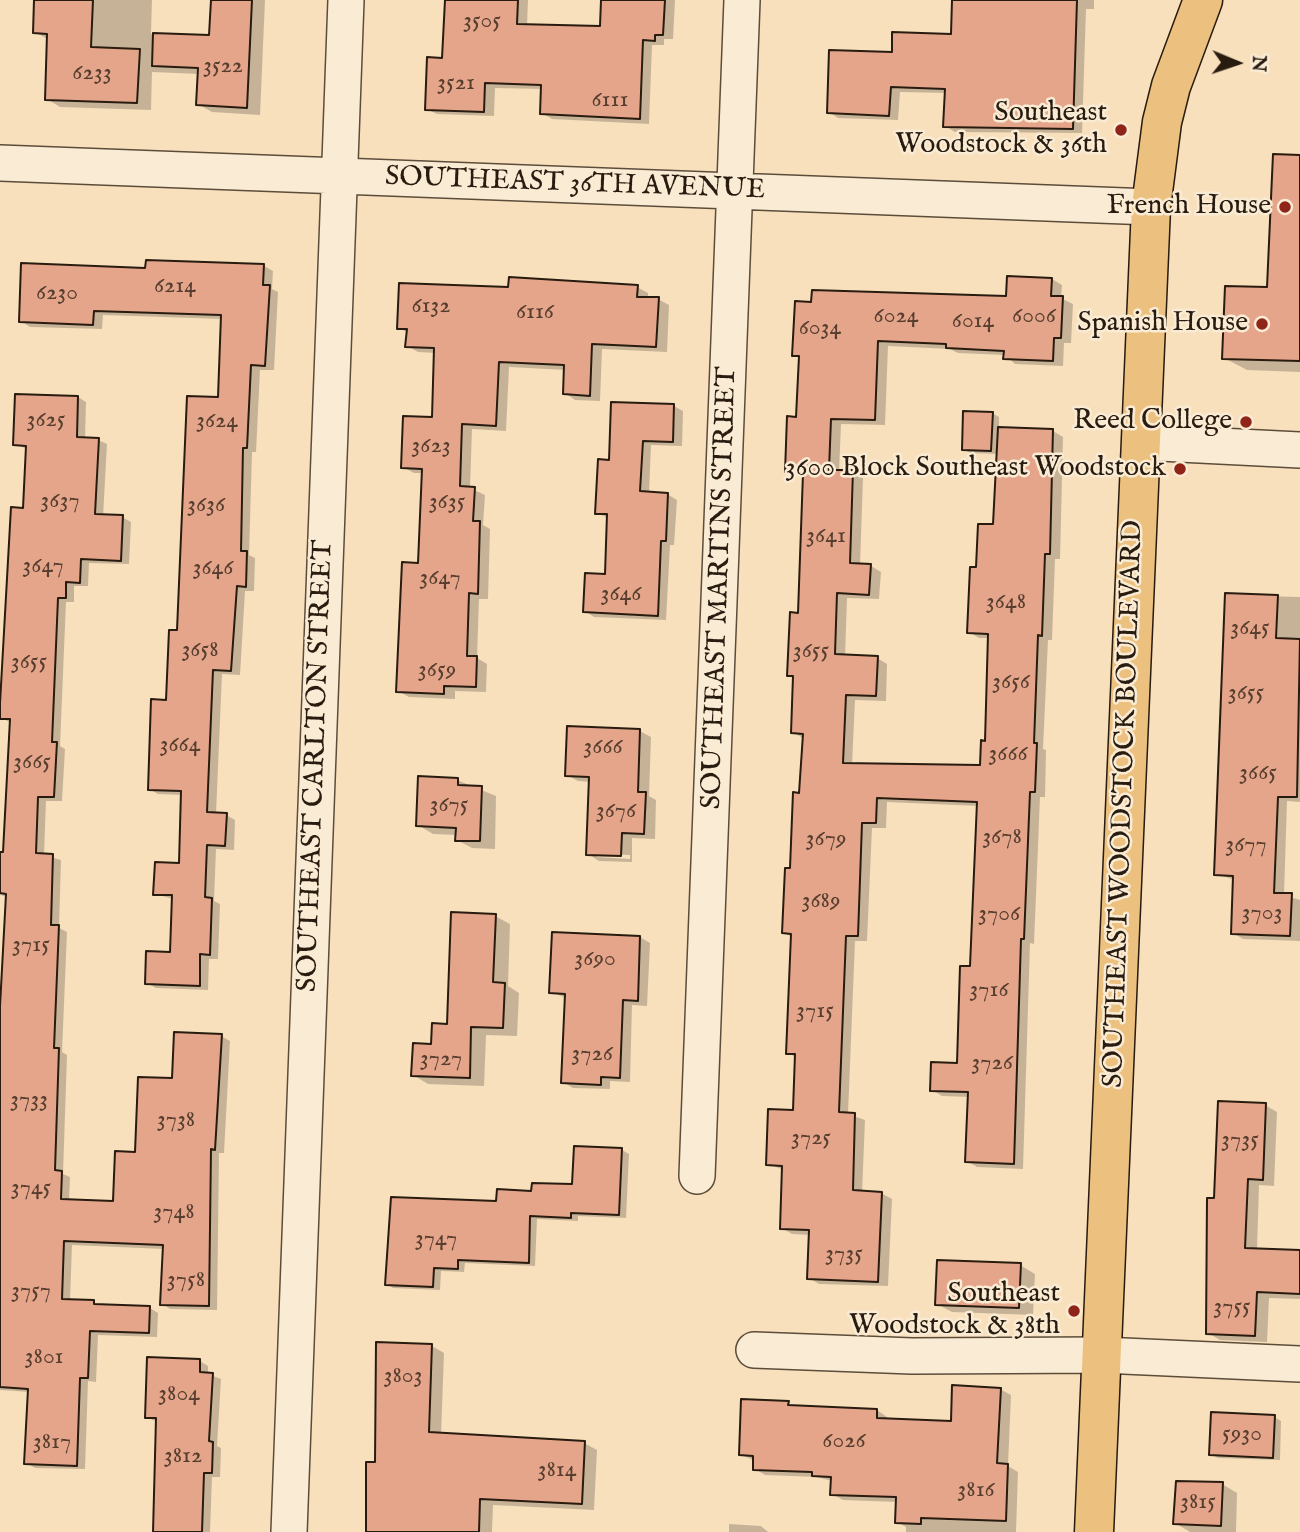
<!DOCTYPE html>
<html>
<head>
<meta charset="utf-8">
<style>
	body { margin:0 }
	#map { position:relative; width:1300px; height:1532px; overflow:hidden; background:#f8e0bd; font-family:"IM FELL English",serif }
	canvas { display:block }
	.north { position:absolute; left:1202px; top:28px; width:70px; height:70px; -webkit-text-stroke:5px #faebd4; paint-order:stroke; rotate:92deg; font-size:19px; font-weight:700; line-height:28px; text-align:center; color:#281b0f }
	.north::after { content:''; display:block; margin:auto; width:24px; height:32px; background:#281b0f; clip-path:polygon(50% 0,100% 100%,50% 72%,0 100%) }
</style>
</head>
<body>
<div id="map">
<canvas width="1300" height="1532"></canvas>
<div class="north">N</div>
</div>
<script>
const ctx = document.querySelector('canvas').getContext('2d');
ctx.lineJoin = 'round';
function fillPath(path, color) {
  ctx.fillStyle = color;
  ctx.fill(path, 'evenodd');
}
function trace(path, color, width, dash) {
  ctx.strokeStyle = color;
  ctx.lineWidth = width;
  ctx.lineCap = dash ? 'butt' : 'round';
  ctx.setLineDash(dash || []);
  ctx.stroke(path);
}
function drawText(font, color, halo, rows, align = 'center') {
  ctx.font = font + ' "IM FELL English",serif';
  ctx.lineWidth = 5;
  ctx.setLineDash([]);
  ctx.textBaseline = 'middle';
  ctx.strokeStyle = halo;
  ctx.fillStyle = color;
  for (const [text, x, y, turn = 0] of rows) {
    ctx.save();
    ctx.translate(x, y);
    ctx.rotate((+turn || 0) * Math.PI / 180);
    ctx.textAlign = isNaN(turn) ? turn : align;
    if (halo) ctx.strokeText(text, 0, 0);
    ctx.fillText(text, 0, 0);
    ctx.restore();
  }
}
fillPath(new Path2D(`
	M36 0H152L151 34 211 36 212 0H265L260 115 212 112 198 104 199 74 152 72 151 110 60 107 47 99 49 40 35 32Z
	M447 0H528L527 26 602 28 603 0H675L673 39H664V45H652L649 124 552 119 542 113 543 89 495 88 494 116 437 114 427 109 444 59Z
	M953 0H1094V9H1086L1082 133 955 132 945 126 946 93 900 92 898 120 838 118 829 112 893 54 952 36Z
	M1300 157V372L1247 370 1224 358 1269 289Z
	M264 266 273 271 272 289 278 292 274 370H260L256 452H252L249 555 255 558 254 591H245L240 675 222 674 216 814 226 815 235 820 234 850 216 849 214 901 220 904 218 959H209L208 990 156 988 147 983 171 954 173 899 155 894 181 865 183 795 158 794 149 789 168 702 219 399 223 319 103 315 102 329 30 327 21 321 147 270Z
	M1052 279 1062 285 1061 298 1073 304 1071 343H1064L1063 366 1015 364 1005 355 958 353 950 349 888 346 885 425 841 424 839 472H853L863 478 860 565 871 566 881 572 879 599 847 598 845 657 877 658 887 664 886 701 855 700 852 765 982 767 986 742 990 638H979L969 632 978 569 995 526 999 454 970 453 963 449 992 413 999 417V429L1053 431 1063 437 1060 559H1055L1052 640H1048L1043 749 1046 750 1045 797H1040L1034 944 1030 943 1023 1169 977 1167 967 1161 970 1097 942 1096 932 1090 958 1065 972 968 979 806 887 802 886 828H872L867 941H855L848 1114 865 1120 862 1193H881L892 1199 888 1286 819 1284 809 1278 811 1235 792 1234 782 1228 784 1170 768 1164 795 1112 797 1058 788 1053 793 938 784 932 801 794 804 739 793 732 795 678 789 675 800 615 805 477 786 471 798 418 800 358 794 355 1008 298Z
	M637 287 648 293V299H658L669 305 667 352 602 349 600 401 575 400 565 393 566 370 509 367 506 431 472 429 470 488 485 495 483 525 490 529 488 599H479L477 658 487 664 486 692 455 691V699L409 697 398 691 419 565 424 473H414L403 467 433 419 436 353 418 352 407 346 408 333 399 328 510 289Z
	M78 397 86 402 85 439 98 440 107 444 103 517H122L131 522 129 564 89 563 88 586H74V602H66L60 746 65 749 62 801H46L44 855 61 860 59 928 67 932 62 1052 67 1055 63 1174 70 1177 69 1201 115 1202 174 1080 221 1036 230 1041 224 1153H219L217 1310 170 1309 162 1304 164 1249 72 1245 70 1301 94 1302 101 1306 150 1308 158 1313 157 1337 98 1335 96 1382 88 1381 85 1469 35 1468 26 1463 30 1392 0 1390V1008L8 897 0 895V853L5 854 12 723 1 718 25 509 27 449 15 444Z
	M674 406 683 411 682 446 651 445 649 494H667L677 500 674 545H670L666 620 594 617 585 611 606 576 608 518 597 513 611 461Z
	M1227 595 1300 597V802L1287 801 1284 895 1300 900V941L1243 939 1233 933 1235 880 1216 874Z
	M640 731 651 737 649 796 656 800 655 839 632 838V862L599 861 588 854 591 782 578 781 567 775ZM597 854 630 855V859L597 857Z
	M457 780 496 796 495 849 472 848 457 840V835L433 834 418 825Z
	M495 916 510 924 508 986 519 993 517 1036 486 1035 484 1086 428 1084 413 1075 449 1026Z
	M640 937 650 943 647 1006 632 1005 630 1082 610 1081V1089L573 1088 563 1082 566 998 551 992Z
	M1265 1105 1277 1112 1274 1186 1259 1185 1257 1250 1300 1252V1299L1269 1298 1267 1342 1220 1340 1208 1333Z
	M622 1150 629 1154 626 1218 578 1216V1221L537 1219 535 1266 465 1263 464 1272 441 1271 440 1290 393 1288 387 1284 498 1203 533 1192 574 1186Z
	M1020 1265 1035 1274 1033 1315 952 1312 937 1304Z
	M432 1346 444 1353 441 1435 584 1443 597 1450 594 1510 493 1505 492 1532H368L377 1464Z
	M200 1361 208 1366V1374L221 1379 217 1446 221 1448 220 1477H212L210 1532H155L157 1422 146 1417Z
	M1000 1389 1011 1395 1008 1466 1018 1472 1016 1532H906V1527L897 1522 898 1502 843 1500 832 1494V1481L817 1477 765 1475 755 1469V1461L740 1454 788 1403 796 1407 877 1410 887 1417V1420L953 1423Z
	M1274 1417 1281 1421 1280 1460 1218 1458 1211 1454Z
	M1222 1484 1237 1493 1236 1532H1190L1175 1523Z
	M729 1524 761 1526 768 1532H729Z`), '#0003');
const building = new Path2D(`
	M34 0H93L91 47 140 49 137 103 45 100 47 34 33 33Z
	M211 0H252L247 108 196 105 198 68 152 66 153 33 209 35Z
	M445 0H518L517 24 600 26 601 0H665L663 35H655V41L643 40 640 119 540 114 541 85 485 83 484 112 425 110 427 57 442 58Z
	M952 0H1077L1073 129 943 127 945 89 891 87 889 116 827 113 829 50 892 52V32L951 34Z
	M1273 154 1300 155V361L1222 359 1225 286 1267 287Z
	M146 260 264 264 263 285H270L265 366 251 365 247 448H243L241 551H247L246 587 237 586 231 671 213 670 207 812 227 813 225 846 207 845 205 897 212 898 210 955 200 954V986L145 984 146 951 170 952 172 895H153L155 862 179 863 181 791 148 790 151 699 166 700 169 630H177L187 396 218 397 221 315 94 311 93 325 19 322 21 263 145 268Z
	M1007 276 1052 278 1051 296H1063L1061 338H1054L1053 361 1003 359 1004 351 946 348V344L878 341 875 420 831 419 829 470H853L850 563 871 564 869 595 837 593 835 654 878 656 876 696 846 695 843 763 980 765 981 740 985 741 988 634 967 633 970 567H976L978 524H993L998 427 1053 429 1050 554H1045L1042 636 1038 635 1034 743H1037L1035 792H1030L1024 939H1021L1014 1164 965 1162 968 1092 930 1091 931 1062 957 1063 960 966H970L977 802 877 798 876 823H862L858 936H846L839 1112 855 1113 853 1190 882 1192 878 1282 807 1279 809 1230 780 1229 782 1166 766 1165 768 1109 793 1110 795 1054H786L791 934 782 933 785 868H790L793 792 799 793 803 734 791 733 793 676H787L790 612 798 613 803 473 785 472 787 416 796 417 799 356H792L795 301 811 302 812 290 1006 296Z
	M509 277 638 285 637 297H659L656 347 592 344 590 396 563 394 564 365 499 362 496 426 462 424 460 486 475 487 473 521H480L478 594 469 593 467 656H477L476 687 444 686V694L396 692 402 562 418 563 422 469 401 468 403 416 432 417 434 348 405 347 407 329H397L399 283 508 287Z
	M15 394 78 396 77 437 99 438 95 514 123 515 121 561 81 559 80 583 66 582V598H58L52 742H57L54 797H38L36 853 53 854 51 925H59L54 1048H59L55 1170 62 1171 61 1199 113 1201 115 1151 135 1152 138 1077 172 1078 174 1032 222 1034 215 1150 211 1149 209 1306 160 1305 163 1245 64 1241 62 1299 94 1300V1304L150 1306 149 1333 90 1331 88 1378H80L77 1466 24 1464 28 1389 0 1387V1006L6 894 0 893V852H3L10 719H0V703L11 507 23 508 26 446 13 445Z
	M611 402 674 404 673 442 643 441 640 491 668 493 666 541H661L658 616 583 612 585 573 605 574 607 514H595L598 459 609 460Z
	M963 411 993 412 991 451 962 450Z
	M1225 593 1278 595 1276 638 1300 639 1297 797H1278L1274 893H1292L1290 936 1231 934 1233 876 1214 875Z
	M567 726 640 729 638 792H646L644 834 622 833 621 856 586 855 589 777 565 776Z
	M418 776 458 778V785L482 786 480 841H455L456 828 416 826Z
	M451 912 496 914 493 982 505 983 503 1028 471 1027 470 1078 411 1076 413 1043 431 1044 432 1023 447 1024Z
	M552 932 640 936 638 1001 623 1000 620 1078 601 1077V1085L561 1083 565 994 549 993Z
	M1218 1101 1266 1103 1263 1180 1248 1179 1245 1248 1300 1250V1294L1257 1292 1255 1336 1206 1334 1207 1198H1214Z
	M574 1146 622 1148 619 1215 571 1213V1218L530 1216 529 1263 458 1260V1269L434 1268 433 1287 385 1285 391 1197 496 1201 497 1189 531 1191 532 1183 572 1184Z
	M937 1260 1021 1263 1019 1308 935 1305Z
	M376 1342 432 1344 429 1432 585 1441 582 1504 480 1499 479 1532H366V1462H375Z
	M147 1357 200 1359V1372L213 1373 209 1441 213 1442 212 1473H204L202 1532H153L156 1418H145Z
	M952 1385 1001 1388 997 1463 1008 1464 1006 1521 921 1518V1524L895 1523 896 1497 830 1495 831 1477 812 1476V1472L753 1470V1456L739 1455 741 1399 789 1401 788 1405 877 1409V1418L951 1421Z
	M1211 1412 1275 1415 1273 1458 1209 1455Z
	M1176 1481 1223 1482 1221 1526 1173 1524Z`);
fillPath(building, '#e5a58b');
trace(building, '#281b0f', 2);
const minor = new Path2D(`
	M0 163 1151 207
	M1140 442 1300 450
	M697 1176 742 0
	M754 1350 912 1356 1102 1355 1300 1364
	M289 1532 346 0`);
const major = new Path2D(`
	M1094 1532 1151 207 1162 122 1171 86 1203 0`);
trace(minor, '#5c4c3a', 38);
trace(major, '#281b0f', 41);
trace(minor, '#faebd4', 35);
trace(major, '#ecc07e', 38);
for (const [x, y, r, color] of [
	[1121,130,7,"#8f2418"],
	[1285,207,7,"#8f2418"],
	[1262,324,7,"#8f2418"],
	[1246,422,7,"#8f2418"],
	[1180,469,7,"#8f2418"],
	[1074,1311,7,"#8f2418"]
]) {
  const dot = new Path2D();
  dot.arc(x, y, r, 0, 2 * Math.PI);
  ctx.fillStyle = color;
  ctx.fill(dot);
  trace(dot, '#faebd4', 2.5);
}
drawText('24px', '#573e2e', null, [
	["3505",482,22],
	["3522",223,67],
	["6233",92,74],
	["3521",456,84],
	["6111",610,101],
	["6214",175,287],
	["6230",57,294],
	["6132",431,307],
	["6116",535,313],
	["6024",896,317],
	["6006",1034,317],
	["6014",973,322],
	["6034",820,329],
	["3625",46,421],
	["3624",217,422],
	["3623",431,447],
	["3637",60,502],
	["3635",447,503],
	["3636",206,506],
	["3641",826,537],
	["3647",43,567],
	["3646",213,569],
	["3647",440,579],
	["3646",621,595],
	["3648",1006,603],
	["3645",1250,629],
	["3658",200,651],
	["3655",811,652],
	["3655",29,663],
	["3659",437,671],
	["3656",1011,683],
	["3655",1246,694],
	["3664",180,746],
	["3666",603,748],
	["3666",1008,755],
	["3665",32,763],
	["3665",1258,774],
	["3675",449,806],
	["3676",616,812],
	["3678",1002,838],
	["3679",826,840],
	["3677",1246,846],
	["3689",821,902],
	["3703",1262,914],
	["3706",999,915],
	["3715",31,946],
	["3690",595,960],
	["3716",989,991],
	["3715",815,1012],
	["3726",592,1055],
	["3727",441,1060],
	["3726",992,1064],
	["3733",29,1101],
	["3738",176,1121],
	["3725",811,1139],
	["3735",1240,1141],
	["3745",31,1189],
	["3748",174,1213],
	["3747",436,1240],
	["3735",844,1255],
	["3758",186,1281],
	["3757",31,1292],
	["3755",1232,1308],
	["3801",44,1358],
	["3803",403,1377],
	["3804",179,1395],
	["5930",1242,1435],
	["6026",844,1442],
	["3817",52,1443],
	["3812",183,1457],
	["3814",557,1471],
	["3816",976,1491],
	["3815",1198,1503]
]);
drawText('28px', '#281b0f', '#faebd4', [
	["Southeast",1107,114],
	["Woodstock & 36th",1107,146],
	["French House",1271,207],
	["Spanish House",1248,324],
	["Reed College",1232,422],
	["3600 Block Southeast Woodstock",1166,469],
	["Southeast",1060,1295],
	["Woodstock & 38th",1060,1327]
], 'right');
drawText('28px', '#281b0f', '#faebd4', [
	["SOUTHEAST 36TH AVENUE",575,185,2],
	["SOUTHEAST MARTINS STREET",721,588,-88],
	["SOUTHEAST CARLTON STREET",317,766,-88],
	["SOUTHEAST WOODSTOCK BOULEVARD",1125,804,-88]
]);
</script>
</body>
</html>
